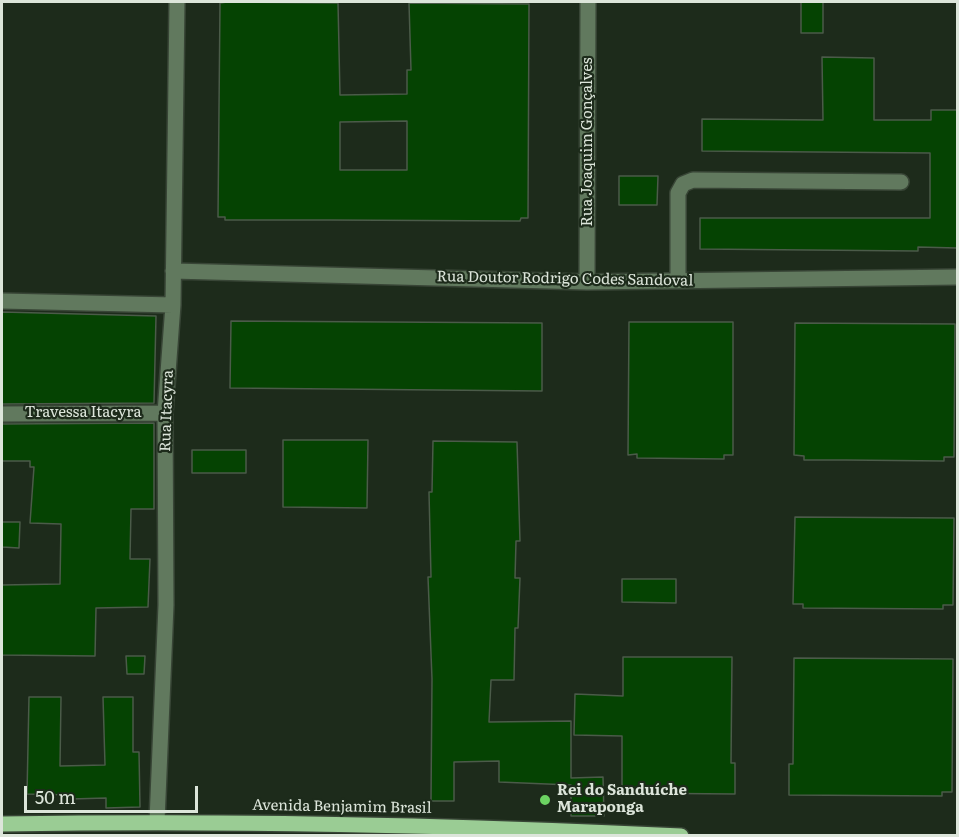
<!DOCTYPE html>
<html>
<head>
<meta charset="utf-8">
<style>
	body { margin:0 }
	#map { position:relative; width:959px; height:837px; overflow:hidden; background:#1d2b1b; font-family:Literata,serif }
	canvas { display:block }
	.frame { position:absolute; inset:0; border:3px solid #dce5da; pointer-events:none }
	.scale { position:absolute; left:24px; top:786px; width:174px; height:27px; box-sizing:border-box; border:3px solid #dce5da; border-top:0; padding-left:8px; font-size:18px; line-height:21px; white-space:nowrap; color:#dce5da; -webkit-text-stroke:4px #1d2b1b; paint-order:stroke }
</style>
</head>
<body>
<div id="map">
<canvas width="959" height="837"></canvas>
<div class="frame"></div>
<div class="scale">50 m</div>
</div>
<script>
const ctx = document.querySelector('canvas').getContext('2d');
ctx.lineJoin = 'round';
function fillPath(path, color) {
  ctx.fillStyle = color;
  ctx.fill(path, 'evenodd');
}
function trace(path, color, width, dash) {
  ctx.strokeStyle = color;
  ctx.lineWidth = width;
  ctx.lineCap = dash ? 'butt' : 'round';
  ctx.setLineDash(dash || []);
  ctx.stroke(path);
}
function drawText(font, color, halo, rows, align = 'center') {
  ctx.font = font + ' Literata,serif';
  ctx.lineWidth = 4.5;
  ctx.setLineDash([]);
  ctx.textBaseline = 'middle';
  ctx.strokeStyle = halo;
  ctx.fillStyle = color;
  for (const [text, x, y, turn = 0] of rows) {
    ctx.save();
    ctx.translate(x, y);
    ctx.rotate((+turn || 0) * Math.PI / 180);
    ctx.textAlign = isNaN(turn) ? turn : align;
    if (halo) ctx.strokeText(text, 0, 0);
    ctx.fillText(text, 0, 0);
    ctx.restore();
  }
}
const building = new Path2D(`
	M227 2 338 3 340 95 407 94V70H411L409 3 529 4 528 218H521L520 221 330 220H225V217H218L220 3ZM407 121V170H340V122Z
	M801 2H823V33H801Z
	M822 57 874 58V120H931V110H957V248L918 247V251L700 249V218H930V153L702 151V119L823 120Z
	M619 176H658L657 205H619Z
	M2 312 156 316 154 403 2 404Z
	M231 321 542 323V391L230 388Z
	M629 322H733V455H724V459L637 458V454L628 455Z
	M795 323 955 324 954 457H944V461L846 460H804V456L794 455Z
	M154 423V509H131L130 559H150L148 607 96 608 95 656 2 655V585L60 584 61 524 30 523 34 467H30V461H2V424Z
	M283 440H368L367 508 283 507Z
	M433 441 517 442 520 541H516L515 578H520L518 628H515L514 680H491L489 722 571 721V778L603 777 604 816H571V785L499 782V761L454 762V801H431L432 679 428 577H431L429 492H432Z
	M192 450H246V473H192Z
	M795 517 954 518 953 605H943V609L803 608V604H793Z
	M2 522H20L19 548 2 547Z
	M622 579H676V603L622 602Z
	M126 656H145L144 674H127Z
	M623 657H732L731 763H735V794L622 793V736L574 735 575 694 623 696Z
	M794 658 953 659 952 792H942V796L789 795V764H793Z
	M29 697H61L60 766 105 765 103 697H133V752H139L140 807 106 808V798L71 799V795L27 794Z`);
fillPath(building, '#054302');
trace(building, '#4b5b49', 1.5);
const minor = new Path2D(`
	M173 271 587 282 958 277
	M678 281V193L683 184 693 180 901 182
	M587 282 588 2
	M2 301 173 305
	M2 414 165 413
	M157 821 166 605 165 413 173 305 177 2`);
const major = new Path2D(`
	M2 824C228 820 455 825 681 836`);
trace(minor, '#384536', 18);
trace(major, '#384536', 18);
trace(minor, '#61795e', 15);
trace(major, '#9acc94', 15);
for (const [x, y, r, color] of [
	[545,800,6,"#6cd362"]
]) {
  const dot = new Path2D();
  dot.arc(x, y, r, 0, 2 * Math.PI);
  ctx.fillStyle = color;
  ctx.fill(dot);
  trace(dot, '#1d2b1b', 2);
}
drawText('15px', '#dce5da', '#1d2b1b', [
	["Rua Joaquim Gonçalves",588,142,-90],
	["Rua Doutor Rodrigo Codes Sandoval",565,279,1],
	["Rua Itacyra",167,411,-88],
	["Travessa Itacyra",83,413],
	["Avenida Benjamim Brasil",342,807,1]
]);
drawText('bold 15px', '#dce5da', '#1d2b1b', [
	["Rei do Sanduíche",557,791],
	["Maraponga",557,808]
], 'left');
</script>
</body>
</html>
